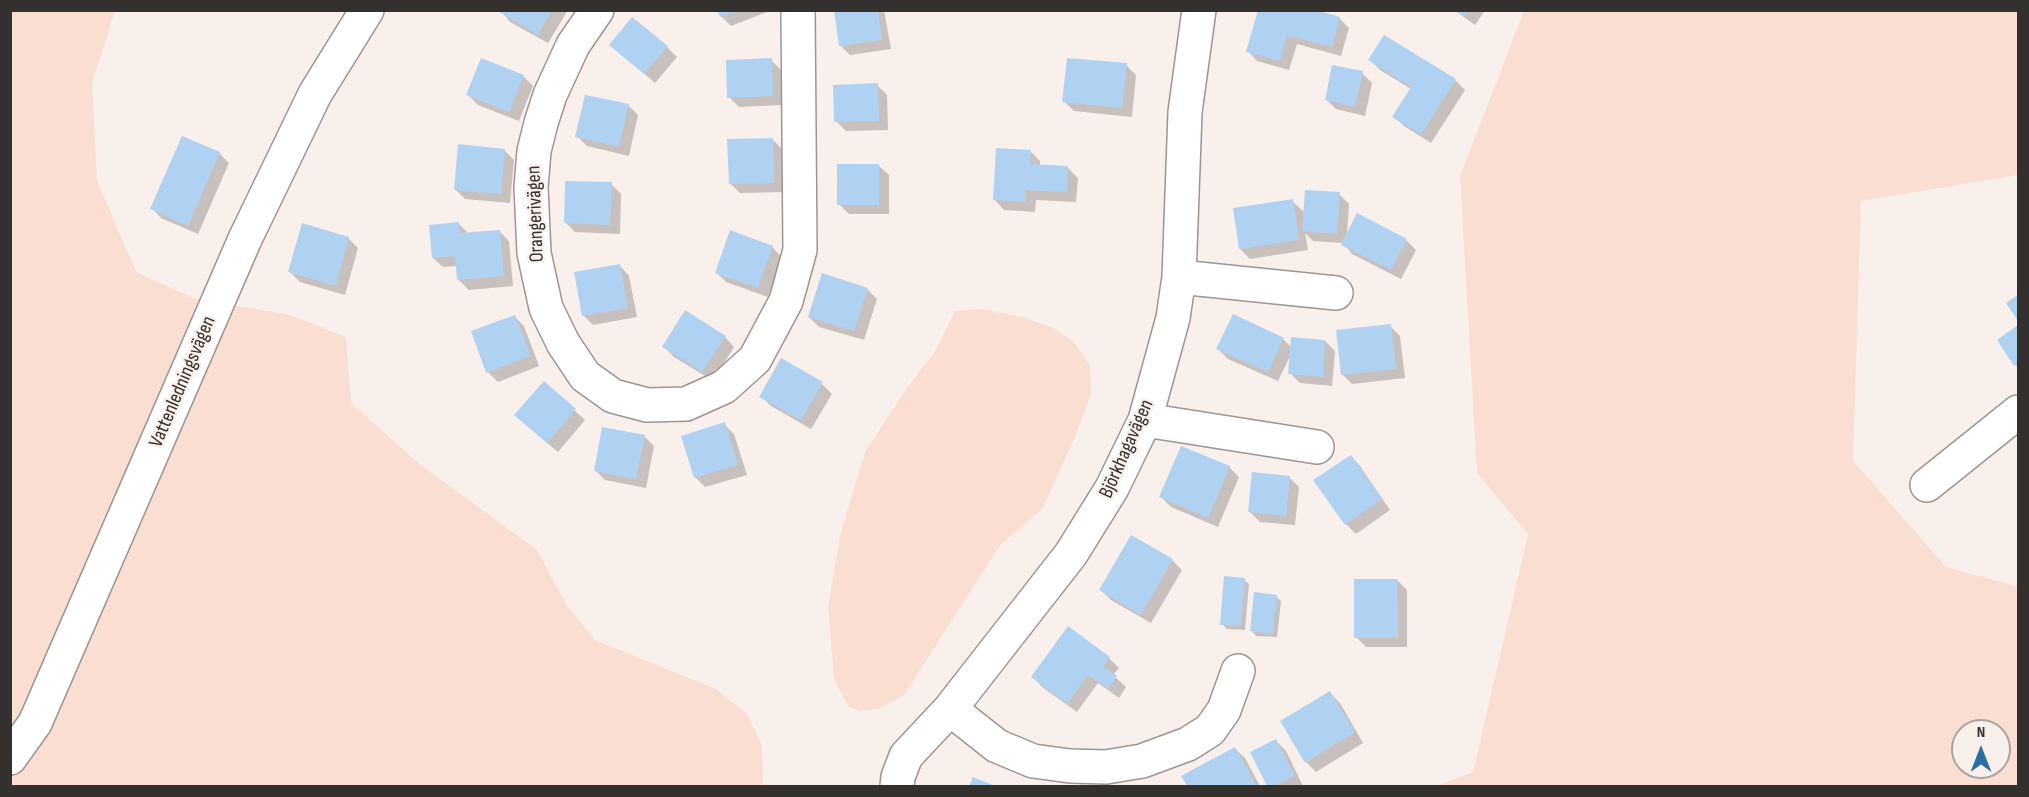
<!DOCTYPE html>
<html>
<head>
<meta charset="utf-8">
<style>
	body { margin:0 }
	#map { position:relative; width:2029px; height:797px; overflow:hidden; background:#f9f0ec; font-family:"Sofia Sans Condensed",sans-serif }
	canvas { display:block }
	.frame { position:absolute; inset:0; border:12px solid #33302e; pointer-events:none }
	.north { position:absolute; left:1951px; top:719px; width:60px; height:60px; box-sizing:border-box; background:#f9f0ec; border:2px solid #aaa3a0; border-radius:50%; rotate:0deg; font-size:16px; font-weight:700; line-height:24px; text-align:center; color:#33302e }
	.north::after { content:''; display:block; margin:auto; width:21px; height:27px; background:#2c6da3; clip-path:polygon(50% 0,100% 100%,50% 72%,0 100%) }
</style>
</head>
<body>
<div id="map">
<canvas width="2029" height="797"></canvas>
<div class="frame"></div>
<div class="north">N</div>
</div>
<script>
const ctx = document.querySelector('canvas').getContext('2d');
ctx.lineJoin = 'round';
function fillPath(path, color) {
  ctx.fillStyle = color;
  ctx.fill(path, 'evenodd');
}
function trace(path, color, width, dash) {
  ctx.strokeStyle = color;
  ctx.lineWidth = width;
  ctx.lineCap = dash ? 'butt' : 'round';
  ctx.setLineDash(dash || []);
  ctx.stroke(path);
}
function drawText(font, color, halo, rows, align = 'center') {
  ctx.font = font + ' "Sofia Sans Condensed",sans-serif';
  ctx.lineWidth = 5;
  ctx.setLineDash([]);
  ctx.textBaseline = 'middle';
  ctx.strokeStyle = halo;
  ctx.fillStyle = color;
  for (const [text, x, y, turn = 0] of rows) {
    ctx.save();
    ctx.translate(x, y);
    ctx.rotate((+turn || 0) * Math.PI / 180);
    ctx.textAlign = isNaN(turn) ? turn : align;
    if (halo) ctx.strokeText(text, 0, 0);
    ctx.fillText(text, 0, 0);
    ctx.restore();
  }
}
fillPath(new Path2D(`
	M10 11H115L92 83 97 181 136 272 193 298 290 315 346 337 351 403 418 463 537 550 567 606 595 640 716 689 747 714 762 746 763 786H11Z
	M1524 11H2018V175L1861 201 1853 461 1946 567 2018 587V786H1437L1473 772 1528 534 1477 473 1460 176ZM1963 731H1999V767H1963Z
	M981 309 1022 317 1051 327 1073 341 1090 365 1091 394 1074 439 1043 508 1000 545 904 695 878 709 859 711 848 706 834 679 828 607 840 536 865 452 909 385 934 353 955 311Z`), '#faded1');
fillPath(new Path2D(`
	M501 10H568L548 43 510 22Z
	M719 10H772L731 26 721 16Z
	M835 10H884L891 49 850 55 840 45Z
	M1259 10 1339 18 1349 28 1341 56 1297 44 1289 70 1257 61 1248 51Z
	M1454 10H1485L1475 25Z
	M611 45 667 47 677 57 655 83Z
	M771 60 781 70 782 105 739 107 729 97Z
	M1370 60 1455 80 1465 90 1431 143 1404 126 1394 116 1411 89 1380 70Z
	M1126 65 1136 75 1132 117 1074 111 1064 101Z
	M1362 73 1372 83 1365 116 1336 109 1326 99Z
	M523 76 533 86 519 121 478 105 468 95Z
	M877 85 887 95 888 130 846 131 836 121Z
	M628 105 638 115 629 156 587 146 577 136Z
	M772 139 782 149 783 192 740 193 730 183Z
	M504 150 514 160 510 203 465 199 455 189Z
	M1030 151 1040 161V166L1068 168 1078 178 1076 202 1036 200 1035 212 1004 210 995 200Z
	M219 153 229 163 198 234 161 218 152 208Z
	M879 166 889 175V214H849L839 204Z
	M611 184 621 194 620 234 575 232 565 222Z
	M1339 194 1349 204 1347 236 1406 240 1416 250 1401 279 1352 254 1343 243 1313 241 1305 233 1308 250 1250 259 1240 249 1292 201 1305 213Z
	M459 224 469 234 499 231 509 241 513 286 469 290 459 280 458 266 443 267 433 258Z
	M348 238 358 248 345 295 300 282 290 272Z
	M772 247 782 257 768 297 726 282 717 273Z
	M620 266 629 276 637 317 593 325 583 315Z
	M867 289 877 299 864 340 819 327 809 317Z
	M514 316 524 326 539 366 498 382 488 372Z
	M1390 326 1400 336 1405 378 1352 384 1342 374Z
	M2018 327V368L1999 341Z
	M725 337 734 347 713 381 674 357 664 347Z
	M1283 339 1291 347 1325 341 1335 351 1332 386 1300 383 1290 373 1291 354 1278 381 1228 359 1218 349Z
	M781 360 822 384 832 394 811 429 771 406 761 396Z
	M544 383 585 420 558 452 526 425Z
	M724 424 734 434 747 475 705 487 695 477Z
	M644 436 654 446 646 488 605 480 595 470Z
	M1351 456 1360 466 1390 510 1356 534 1346 524Z
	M1229 467 1239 477 1218 527 1171 507 1161 497Z
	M1289 477 1299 487 1295 525 1260 522 1250 512Z
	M1172 560 1182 570 1151 623 1111 600 1101 590Z
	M1244 580 1249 584 1245 630 1227 629 1222 624Z
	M1397 580 1407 590V647H1366L1356 637Z
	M1276 596 1281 601 1277 637 1256 636 1252 631Z
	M1109 658 1119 668 1113 675 1126 687 1119 698 1098 683 1077 712 1042 687 1033 677Z
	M1330 693 1340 703 1363 743 1316 772 1306 762Z
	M1276 741 1286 751 1303 786H1268L1252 753Z
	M1235 749 1245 758 1260 786H1188L1183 777Z`), '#0003');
fillPath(new Path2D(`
	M496 10H552L538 35Z
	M717 10H736V11L720 17Z
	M834 10H878L882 40 839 46Z
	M1258 10H1316L1340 17 1332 47 1287 35 1280 61 1246 52Z
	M1455 10H1468L1464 17Z
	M632 17 668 46 644 74 609 45Z
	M1384 35 1456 79 1421 135 1392 117 1411 87 1368 60Z
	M481 58 524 75 509 112 466 95Z
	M772 58 773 96 727 98 726 60Z
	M1067 58 1127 63 1122 108 1062 102Z
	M1332 65 1363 71 1355 107 1325 100Z
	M878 83 879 121 834 122 833 85Z
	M585 95 629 104 619 147 575 137Z
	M182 136 220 152 188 226 150 209Z
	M773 138 774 183 729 184 727 139Z
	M458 144 505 149 501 194 454 190Z
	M996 148 1031 150 1030 164 1068 166 1067 192 1026 190V202L993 200Z
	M837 164H879V205H837Z
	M565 181 612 182 610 225 564 223Z
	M1305 190 1340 192 1337 234 1302 231Z
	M1293 199 1299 240 1239 249 1233 208Z
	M1357 213 1407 239 1391 270 1341 245Z
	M459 222 460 233 500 230 504 276 457 280 455 256 432 258 429 225Z
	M302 223 349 237 336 286 288 272Z
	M730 230 773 246 758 288 715 273Z
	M620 264 628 308 582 316 574 272Z
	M822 273 868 288 854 331 808 317Z
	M2018 295V321L2006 303Z
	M685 310 726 336 702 372 662 347Z
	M1233 314 1284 338 1268 372 1216 349Z
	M515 315 531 356 486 373 471 331Z
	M1391 324 1396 369 1341 375 1336 330Z
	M2018 325V363L2014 366 1997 340Z
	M1291 337 1325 340 1323 377 1288 374Z
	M781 358 823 382 801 420 759 397Z
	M544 381 576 409 547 443 514 415Z
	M725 422 738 465 694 478 681 436Z
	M602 427 645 435 636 479 594 471Z
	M1181 446 1230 466 1208 518 1159 497Z
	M1351 455 1382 499 1345 525 1313 480Z
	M1252 472 1290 476 1286 516 1248 512Z
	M1131 535 1173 559 1141 615 1099 590Z
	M1224 576 1245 578 1241 626 1220 625Z
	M1354 579H1397L1398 638H1354Z
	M1254 592 1277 595 1273 634 1250 631Z
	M1068 626 1110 657 1103 666 1117 676 1108 689 1088 675 1067 704 1031 677Z
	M1330 691 1355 732 1305 763 1280 721Z
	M1276 739 1295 776 1274 786H1267L1250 752Z
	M1235 747 1257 786H1187L1181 776Z
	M973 777 995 786H969Z`), '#afd2f3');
const minor = new Path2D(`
	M597 10 573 45 550 95 541 123 534 151 531 187 534 253 546 308 563 343 585 376 613 396 647 405 686 404 724 387 755 359 786 301 800 250 798 10
	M1179 277 1336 293
	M1145 420 1317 447
	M1927 485 2018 412
	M950 709 997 746 1033 761 1070 766 1106 767 1142 761 1188 744 1210 730 1224 710 1238 671
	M10 758 35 723 245 239 315 94 367 10
	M897 786 898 777 906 756 950 709 1071 554 1112 488 1145 420 1173 318 1179 277 1185 112 1199 10`);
trace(minor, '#9e9591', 36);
trace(minor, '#fff', 33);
drawText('20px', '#33302e', '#f9f0ec', [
	["Orangerivägen",536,214,-92],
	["Vattenledningsvägen",183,382,-67],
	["Björkhagavägen",1127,449,-66]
]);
</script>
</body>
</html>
